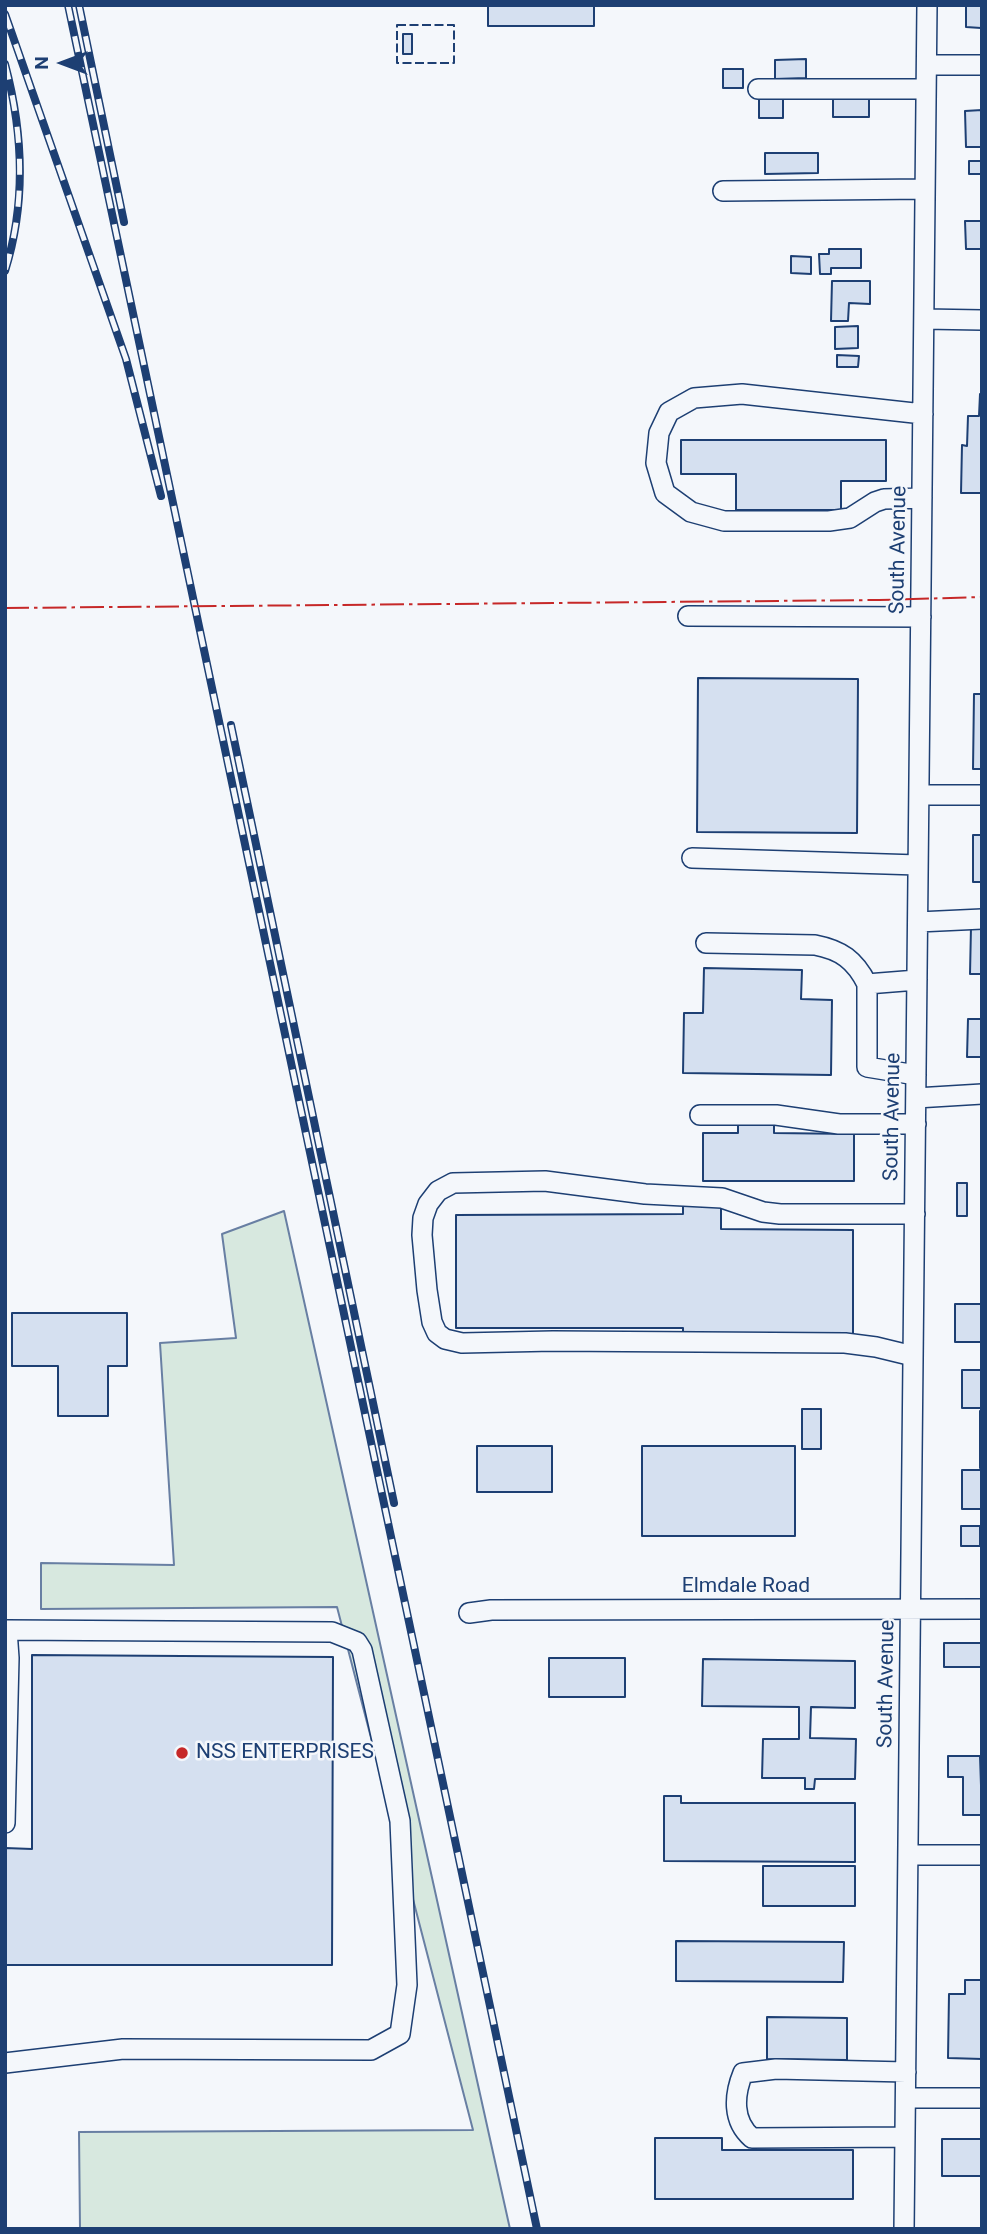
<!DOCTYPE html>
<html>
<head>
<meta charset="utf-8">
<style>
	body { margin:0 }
	#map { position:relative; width:987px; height:2234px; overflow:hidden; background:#f4f7fb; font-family:Roboto,sans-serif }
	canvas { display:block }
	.frame { position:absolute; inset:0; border:7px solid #1d3f73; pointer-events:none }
	.north { position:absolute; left:28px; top:28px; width:70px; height:70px; -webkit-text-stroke:5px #f4f7fb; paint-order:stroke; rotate:270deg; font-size:19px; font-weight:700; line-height:28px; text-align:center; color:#1d3f73 }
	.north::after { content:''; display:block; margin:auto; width:24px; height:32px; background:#1d3f73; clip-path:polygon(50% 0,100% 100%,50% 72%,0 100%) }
</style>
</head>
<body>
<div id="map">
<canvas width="987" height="2234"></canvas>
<div class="frame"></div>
<div class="north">N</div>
</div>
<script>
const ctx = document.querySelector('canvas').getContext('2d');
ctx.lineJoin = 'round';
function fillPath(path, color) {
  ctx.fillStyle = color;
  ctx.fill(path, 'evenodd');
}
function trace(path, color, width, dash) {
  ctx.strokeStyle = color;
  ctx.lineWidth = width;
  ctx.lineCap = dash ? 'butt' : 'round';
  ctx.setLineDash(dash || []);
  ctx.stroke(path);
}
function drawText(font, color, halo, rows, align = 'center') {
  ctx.font = font + ' Roboto,sans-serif';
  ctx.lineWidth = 5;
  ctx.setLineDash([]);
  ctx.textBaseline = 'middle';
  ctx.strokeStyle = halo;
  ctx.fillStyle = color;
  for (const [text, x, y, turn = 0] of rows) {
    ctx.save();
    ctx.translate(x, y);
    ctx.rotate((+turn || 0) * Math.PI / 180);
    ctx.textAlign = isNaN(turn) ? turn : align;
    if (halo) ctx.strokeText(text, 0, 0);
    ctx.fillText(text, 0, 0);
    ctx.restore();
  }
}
const green = new Path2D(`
	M284 1211 510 2229H80L79 2132 473 2130 337 1607 41 1609V1563L174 1565 160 1343 236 1338 222 1234Z`);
fillPath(green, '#d7e8df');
trace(green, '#687fa3', 2);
const building = new Path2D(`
	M488 5H594V26H488Z
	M966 5H982L981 28 966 27Z
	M403 34H412V54H403Z
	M806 59V78L775 79V60Z
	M723 69H743V88H723Z
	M783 97V118H759V98Z
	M869 98V117H833V99Z
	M982 110V147H966L965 111Z
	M765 153H818V173L765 174Z
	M969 161H982V174H969Z
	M965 221H982V249H966Z
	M829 249H861V268H831V274H820L819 254H829Z
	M791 256 811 257V274L791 273Z
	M832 281H870V304L849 303 848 321H831Z
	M858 326V348L835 349V327Z
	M837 355 859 356 858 367H837Z
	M980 394H982V493H961L962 445 967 446 968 416H979Z
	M681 440H886V481H841V510H736V474H681Z
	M698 678 858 679 857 833 697 832Z
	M974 694H982V769H973Z
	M973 835H982V882H973Z
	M971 927 982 928V974H970Z
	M704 968 802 970 801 999 832 1000 831 1075 683 1073 684 1013H703Z
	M968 1019H982V1057H967Z
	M738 1120H774V1133L854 1134V1181H703V1133H738Z
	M957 1183H967V1216H957Z
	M683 1206H721V1229L853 1230V1335H683V1328H456V1215L683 1214Z
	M955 1304H981V1342H955Z
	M12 1313H127V1366H108V1416H58V1366H12Z
	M962 1370H981V1408H962Z
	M802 1409H821V1449H802Z
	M980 1411H982V1468H980Z
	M477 1446H552V1492H477Z
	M642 1446H795V1536H642Z
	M962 1470H981V1509H962Z
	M961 1526H980V1546H961Z
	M944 1643H982V1667H944Z
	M32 1655 333 1657 332 1965H5V1848L32 1849Z
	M549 1658H625V1697H549Z
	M703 1659 855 1661V1708L811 1707 810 1738 856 1739 855 1779H815L814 1789H805V1778H762L763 1739H799V1707L702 1706Z
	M948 1756H980L982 1815H963V1777H948Z
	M664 1796H681V1803H855V1862L664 1861Z
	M763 1866H855V1906H763Z
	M676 1941 844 1942 843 1982 676 1981Z
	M965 1980H982V2059L948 2058 949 1994H965Z
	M767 2017 847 2018V2060L767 2059Z
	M655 2138H722V2150H853V2199H655Z
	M942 2139H982V2176H942Z`);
fillPath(building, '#d5e0f0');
trace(building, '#1d3f73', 2);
const minor = new Path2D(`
	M927 65H982
	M758 89H926
	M723 191 925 189
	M924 319 982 320
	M922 498 884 499 875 502 850 518 829 521H724L691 512 665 493 656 463 659 433 669 412 694 398 742 394 923 414
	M688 616 921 617
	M919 795H982
	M692 858 918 865
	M918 922 982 919
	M706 943 815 945C841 950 855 960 867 984
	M916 1075 867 1067V984L917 980
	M916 1098 982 1094
	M700 1115H776L839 1124H916
	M913 1356 876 1347 845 1343 553 1341 462 1343 445 1339 437 1333 432 1322 427 1290 422 1235 423 1218 428 1204 438 1191 453 1183 545 1181 645 1194 722 1198 763 1212 780 1214H915
	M469 1613 491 1610 982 1609
	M5 1630H7L9 1658 5 1823
	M908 1855H982
	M5 2063 123 2049 371 2050 400 2034 407 1985 400 1821 362 1650 357 1642 332 1632 7 1630
	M906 2098H982
	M905 2137 752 2138C732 2121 734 2095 743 2073L776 2069 906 2072
	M904 2229 927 5`);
trace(minor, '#1d3f73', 22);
trace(minor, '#f4f7fb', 19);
const rail = new Path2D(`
	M68 5 537 2229
	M79 5 124 222
	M5 14 126 359 161 496
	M5 64C23 132 26 204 5 271
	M231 725 394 1503`);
trace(rail, '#1d3f73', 8);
trace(rail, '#f4f7fb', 5, [16]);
trace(new Path2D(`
	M397 25H454V63H397Z`), '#1d3f73', 2, [9, 3.5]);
trace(new Path2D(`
	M5 608 879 600 982 597`), '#c62828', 2, [24, 5, 3.5, 5]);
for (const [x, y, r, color] of [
	[182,1753,7,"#c62828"]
]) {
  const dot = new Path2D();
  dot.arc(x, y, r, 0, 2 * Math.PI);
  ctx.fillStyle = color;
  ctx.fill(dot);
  trace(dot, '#f4f7fb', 2.5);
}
drawText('21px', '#1d3f73', '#f4f7fb', [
	["South Avenue",899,550,-89],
	["South Avenue",893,1117,-89],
	["Elmdale Road",746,1587],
	["South Avenue",887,1684,-89]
]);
drawText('21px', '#1d3f73', '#f4f7fb', [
	["NSS ENTERPRISES",196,1753]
], 'left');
</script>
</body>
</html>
